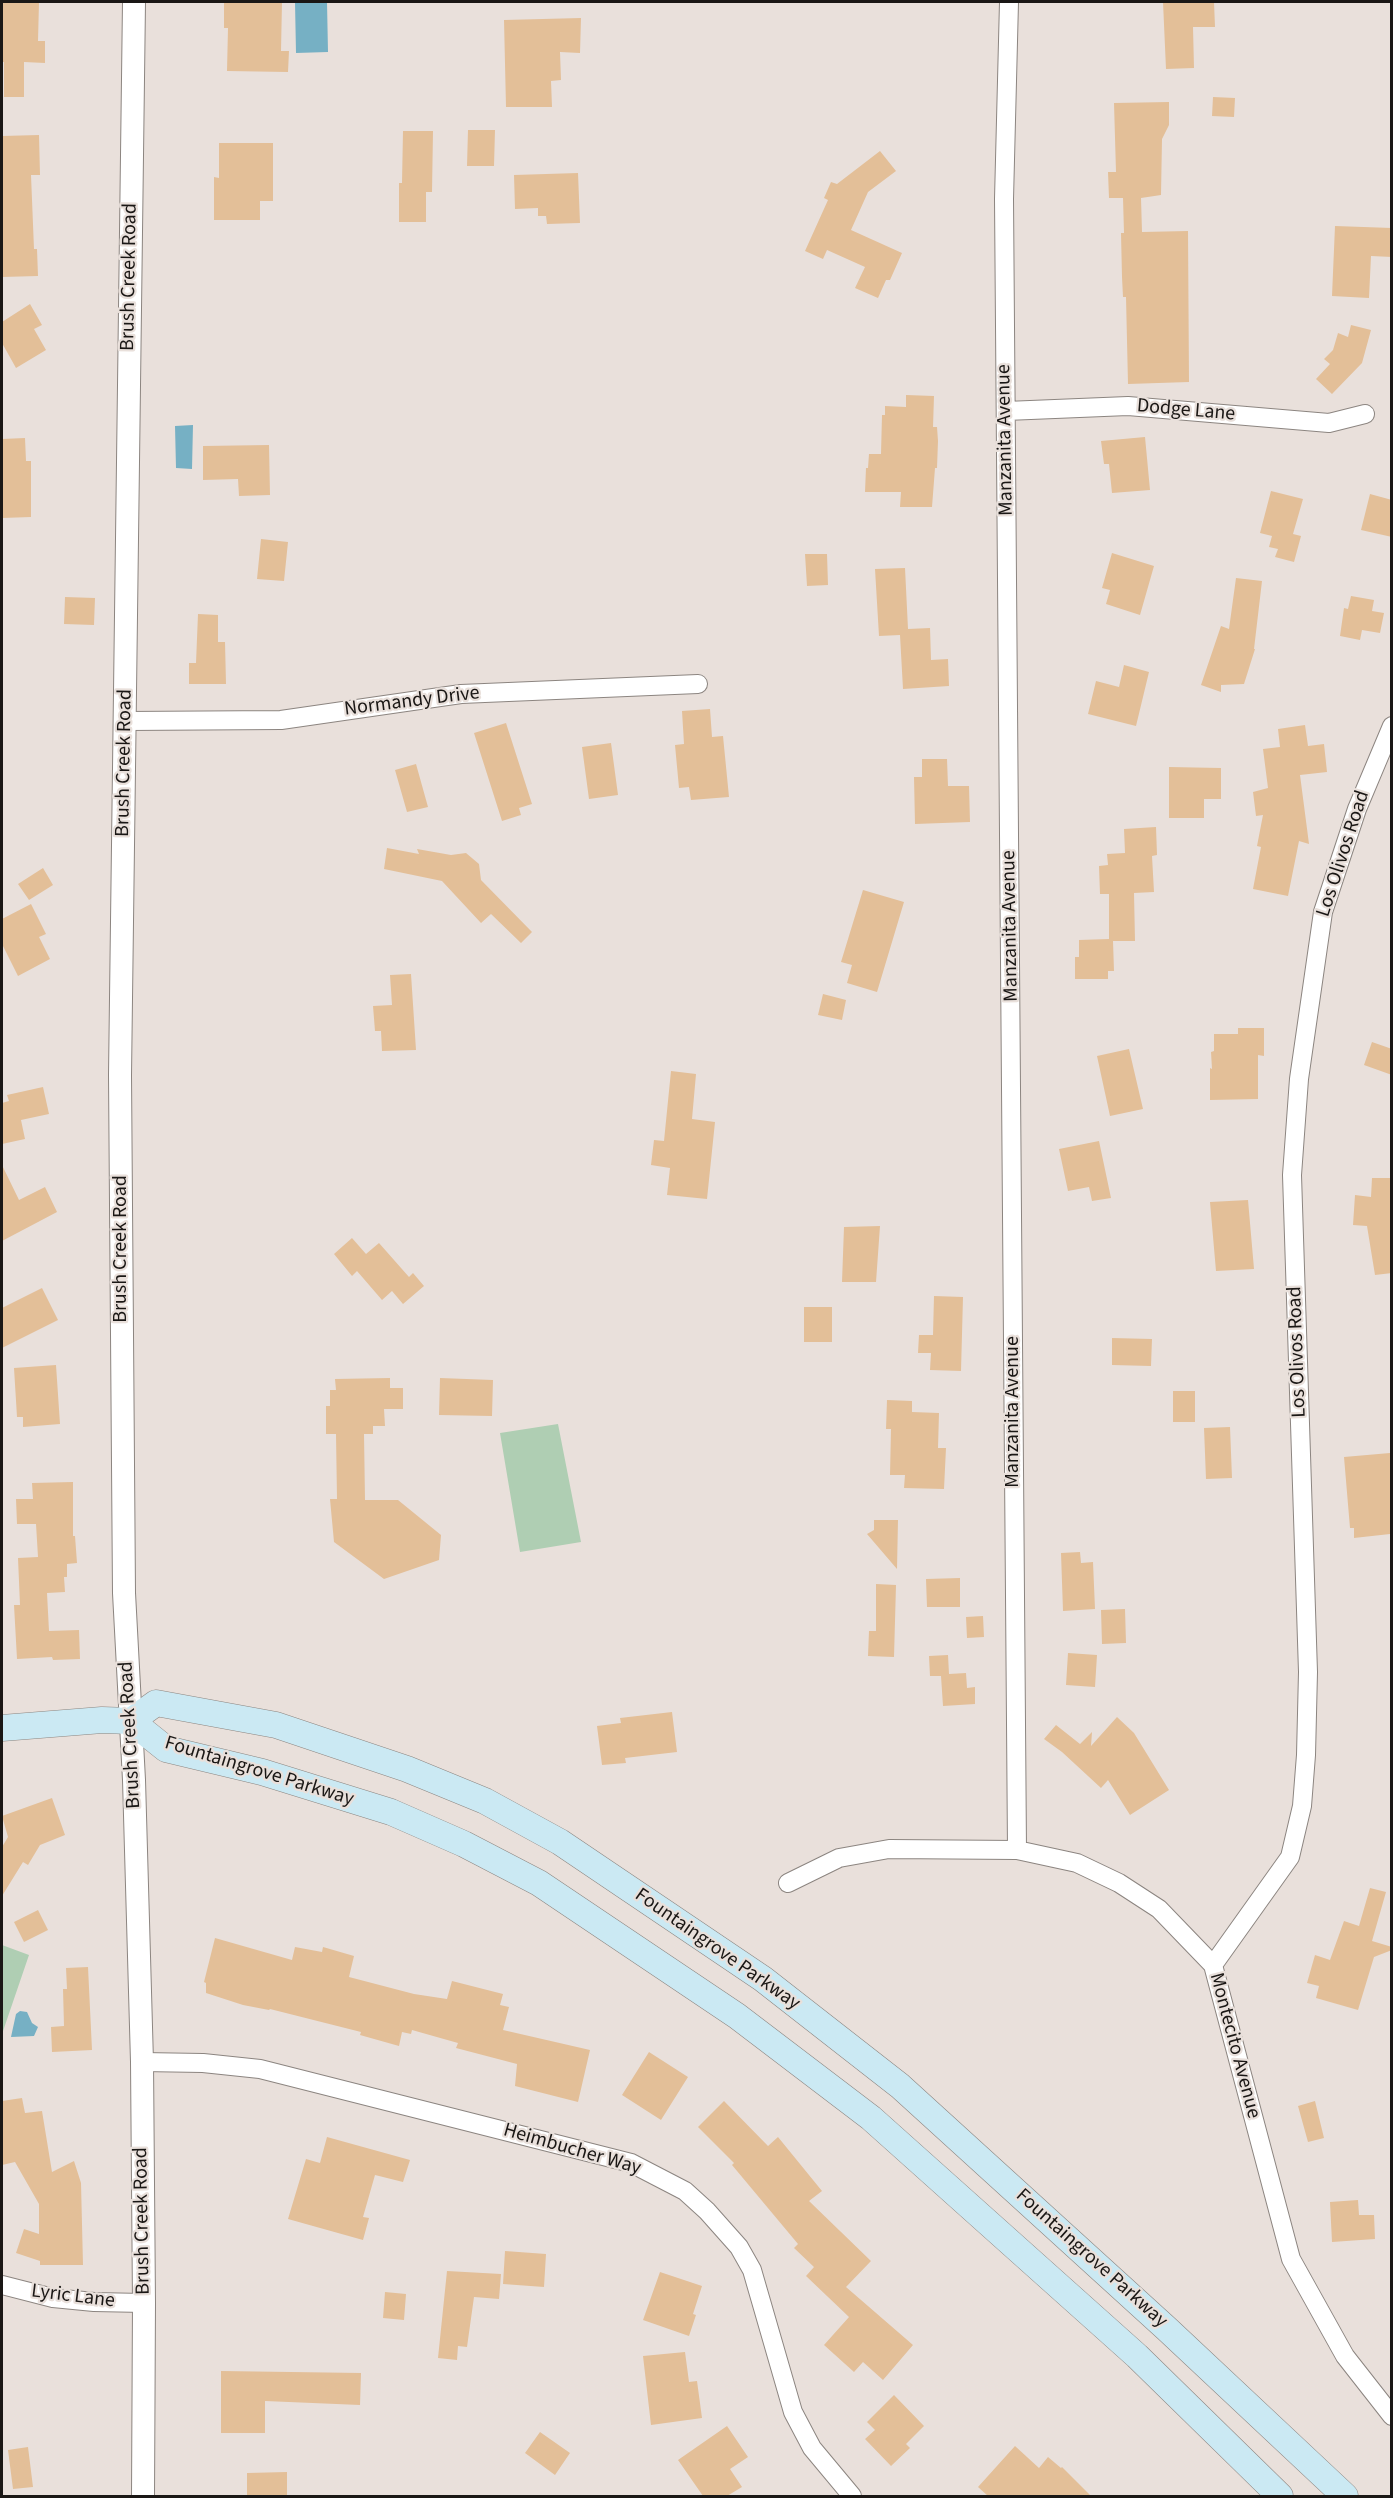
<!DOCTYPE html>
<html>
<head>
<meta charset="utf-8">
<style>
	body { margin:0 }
	#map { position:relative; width:1393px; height:2498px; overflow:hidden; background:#e9e0db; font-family:"Source Sans 3",sans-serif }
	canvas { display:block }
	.frame { position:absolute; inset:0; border:3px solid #1a1715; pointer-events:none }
</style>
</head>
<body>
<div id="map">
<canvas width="1393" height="2498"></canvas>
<div class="frame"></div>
</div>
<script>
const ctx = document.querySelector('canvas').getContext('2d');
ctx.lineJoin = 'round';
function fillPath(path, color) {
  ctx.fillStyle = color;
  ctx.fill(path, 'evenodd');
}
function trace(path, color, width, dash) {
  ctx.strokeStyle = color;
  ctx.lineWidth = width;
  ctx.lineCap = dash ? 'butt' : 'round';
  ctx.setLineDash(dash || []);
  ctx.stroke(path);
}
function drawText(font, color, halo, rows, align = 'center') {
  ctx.font = font + ' "Source Sans 3",sans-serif';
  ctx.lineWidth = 4.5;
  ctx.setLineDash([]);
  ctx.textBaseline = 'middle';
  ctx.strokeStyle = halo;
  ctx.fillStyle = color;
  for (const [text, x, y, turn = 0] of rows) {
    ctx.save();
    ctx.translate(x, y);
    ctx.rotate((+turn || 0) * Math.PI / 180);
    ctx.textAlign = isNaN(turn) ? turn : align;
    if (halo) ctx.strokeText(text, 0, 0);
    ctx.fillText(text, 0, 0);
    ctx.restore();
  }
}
fillPath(new Path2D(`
	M558 1424 581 1542 520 1552 500 1433Z
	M2 1945 29 1955 2 2034Z`), '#afceb3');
fillPath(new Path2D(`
	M295 2H327L328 52 296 53Z
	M193 425 192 469 176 468 175 426Z
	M20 2011 27 2012 32 2023 38 2027 34 2036 11 2037 16 2014Z`), '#76b0c4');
fillPath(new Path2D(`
	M2 2H39L38 41H45V63L24 62V97H4V62H2Z
	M224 2H282L281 51H289L288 72 227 71 228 28H224Z
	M1163 2H1214L1215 27H1193L1194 68 1166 69Z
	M581 18 580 53 560 52 561 80 551 81 552 107H506L504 20Z
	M1213 97 1235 98 1234 117 1212 116Z
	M1169 102V125L1162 139 1161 195 1141 198 1142 232 1188 231 1189 382 1128 384 1126 297H1123L1122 277 1121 233H1124L1123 198H1109L1108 172H1116L1114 103Z
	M468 130H495L494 166H467Z
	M403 131H433L432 192H426V222H399V183H402Z
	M39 135 40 175H31L34 249H37L38 276 2 277V136Z
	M219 143H273V201H260V220H214V177L219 178Z
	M880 151 896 171 868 192 851 230 902 253 890 280H886L878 298 855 288 865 267 827 250 823 259 805 251 828 200 824 198 831 182 837 184Z
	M578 173 580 223 547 224 546 216H538V208L515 209 514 175Z
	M1335 226 1392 228V257L1371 256 1369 298 1332 296Z
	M30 304 42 325 34 329 46 350 16 368 2 343V322Z
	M1351 325 1371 330 1362 363 1332 394 1316 379 1330 364 1324 359 1333 350 1338 333 1348 337Z
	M906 395 934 396 933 427H937L938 441 937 468H935L932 507H900L901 492H865L866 468H868L869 454H881L882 415H885V406L906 407Z
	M1145 437 1150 490 1112 493 1109 464H1104L1101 441Z
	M25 438 26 461H31V517L2 518V439Z
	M269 445 270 495 239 496 238 479 203 480V446Z
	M1271 491 1303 499 1293 534 1301 536 1294 562 1275 557 1278 549 1269 547 1272 536 1260 533Z
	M1370 494 1392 500V537L1361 530Z
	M261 539 288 542 284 581 257 579Z
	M1112 553 1154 566 1140 615 1106 604 1110 590 1102 588Z
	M805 554H827L828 585 807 586Z
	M905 568 908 629 930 628 931 660 948 659 949 686 903 689 900 635 879 636 875 569Z
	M1236 578 1262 581 1254 649H1255L1244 684 1221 685V692L1201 685 1221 626 1229 629Z
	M1351 596 1374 600 1372 611 1384 613 1380 633 1362 630 1360 640 1340 636 1344 608 1348 609Z
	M65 597 95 598 94 625 64 624Z
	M198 614 218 615V642H225L226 684H189V663H196Z
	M1124 665 1149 672 1136 726 1088 714 1096 681 1119 687Z
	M710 709 712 737 723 736 729 797 691 800 689 787 679 788 675 745 684 744 682 711Z
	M506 723 532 804 519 808 521 815 502 821 474 733Z
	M1305 725 1308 746 1324 744 1327 772 1300 775 1309 844 1299 841 1288 896 1253 889 1261 847 1257 846 1263 815 1256 816 1253 792 1268 788 1263 749 1280 747 1278 729Z
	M611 743 618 795 589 799 582 747Z
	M922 759H947L948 786H969L970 822 915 824 914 777H922Z
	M416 764 428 807 407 812 395 770Z
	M1169 767 1221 768V799H1204V818H1169Z
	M1156 827 1157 855 1152 856 1154 892 1134 893 1135 941H1113L1114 971H1108V979H1075V957H1079V940L1109 939V894H1100L1099 866 1108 865 1107 854 1125 853 1124 829Z
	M387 848 419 854 417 849 451 855 466 853 479 864 481 880 532 932 521 943 491 914 481 923 442 881 384 869Z
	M43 868 53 885 29 900 18 884Z
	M863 890 904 902 877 992 847 983 852 965 841 962Z
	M31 904 46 934 39 937 50 959 18 976 2 944V919Z
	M411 974 416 1050 382 1051 381 1031H375L373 1006 392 1005 390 975Z
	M823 994 846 1000 842 1020 818 1015Z
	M1238 1028H1264V1056L1258 1055V1099L1210 1100V1068L1212 1069 1211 1052 1214 1051V1034H1238Z
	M1372 1042 1392 1049V1075L1364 1065Z
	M1129 1049 1143 1109 1110 1116 1097 1056Z
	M671 1071 696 1074 692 1119 715 1122 707 1199 667 1195 670 1168 651 1165 654 1140 664 1141Z
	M43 1087 49 1114 21 1120 25 1139 2 1144V1103L9 1101 7 1095Z
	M1099 1141 1111 1198 1092 1201 1089 1187 1068 1191 1059 1149Z
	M2 1165 19 1200 45 1187 57 1212 2 1241Z
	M1372 1178H1392V1273L1375 1275 1367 1226 1353 1225 1355 1195 1371 1197Z
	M1248 1200 1254 1269 1216 1271 1210 1202Z
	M880 1226 876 1282H842L844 1227Z
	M352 1238 366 1254 379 1243 409 1277 413 1273 424 1286 403 1304 392 1291 382 1300 357 1271 352 1276 334 1254Z
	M42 1288 58 1320 2 1348V1308Z
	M934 1296 963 1297 961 1371 930 1370 931 1353H918L919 1335H933Z
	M804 1307H832V1342H804Z
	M1112 1338 1152 1339 1151 1366 1112 1365Z
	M56 1365 60 1424 23 1427V1417H17L14 1368Z
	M390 1378V1388H403V1409H384L385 1426H373V1434H364L365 1500H398L441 1535 439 1560 384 1579 334 1542 330 1499H337L336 1434H326V1406H330V1390H336L335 1379Z
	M440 1378 493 1380 492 1416 439 1415Z
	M1173 1391H1195V1422H1173Z
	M887 1400 912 1401V1412L939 1413 938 1448H946L944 1489 904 1488 905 1475H890L891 1429H886Z
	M1230 1427 1232 1478 1206 1479 1204 1428Z
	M1390 1453V1534L1354 1538V1528H1350L1344 1457Z
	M73 1482V1536H75L77 1563 67 1564V1577H64L65 1592 47 1593 49 1631 79 1630 80 1659 53 1660 52 1657 17 1659 14 1605H20L18 1558 38 1557 36 1524H17L16 1499H33L32 1483Z
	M874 1520H898L897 1569 867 1534 874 1530Z
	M1080 1552 1081 1563 1093 1562 1095 1609 1063 1611 1061 1553Z
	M960 1578V1607H927L926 1579Z
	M876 1584 896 1585 894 1657 868 1656 869 1631H876Z
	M1125 1609 1126 1643 1102 1644 1101 1610Z
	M983 1616 984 1637 967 1638 966 1617Z
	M1068 1653 1097 1655 1095 1687 1066 1685Z
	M948 1655 949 1674 966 1673 967 1688 975 1687V1704L943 1706 941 1676H930L929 1656Z
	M672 1712 677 1752 625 1758 626 1763 602 1765 597 1726 621 1723 620 1718Z
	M1117 1717 1134 1733 1169 1790 1130 1815 1108 1780 1101 1788 1062 1752 1044 1739 1056 1725 1080 1744 1092 1732 1091 1746Z
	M52 1798 65 1835 40 1845 28 1865 23 1862 2 1896V1847L8 1837 2 1816Z
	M1370 1888 1386 1892 1372 1941 1392 1947V1950L1374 1957 1358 2010 1316 1998 1319 1986 1307 1983 1315 1955 1330 1960 1344 1921 1359 1926Z
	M38 1910 48 1930 24 1942 14 1922Z
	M215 1938 292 1960 295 1947 322 1952 323 1947 354 1956 349 1977 414 1994 447 1999 452 1981 503 1994 500 2005 509 2007 503 2030 590 2050 578 2102 515 2086 517 2064 456 2048 458 2043 412 2030 411 2034 402 2032 399 2046 360 2035 361 2032 270 2009 269 2010 243 2005 206 1993V1983L204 1982Z
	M88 1967 92 2050 52 2052 51 2027 64 2026 63 1989H67L66 1968Z
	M649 2052 688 2077 661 2120 622 2095Z
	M22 2098 25 2113 42 2111 52 2172 74 2161 81 2183 83 2265H40V2261L16 2253 24 2229 39 2234V2204L15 2162 2 2165V2101Z
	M724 2101 768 2146 778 2137 822 2191 809 2201 871 2261 846 2287 913 2345 883 2380 863 2362 854 2372 824 2345 849 2317 806 2276 814 2267 794 2248 798 2244 732 2165 734 2163 698 2127Z
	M1315 2101 1324 2138 1308 2142 1298 2106Z
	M327 2137 410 2160 403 2182 375 2175 363 2217 369 2218 363 2240 288 2219 306 2159 320 2163Z
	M1358 2200 1359 2215H1374L1375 2239 1332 2242 1330 2202Z
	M505 2251 546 2254 544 2287 503 2284Z
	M447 2271 501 2274 499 2299 474 2297 467 2347 458 2346 457 2360 438 2358Z
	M660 2272 702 2286 693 2314 696 2315 689 2336 643 2320Z
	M385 2292 406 2294 404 2320 383 2318Z
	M685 2352 689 2382 697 2381 702 2418 651 2425 643 2356Z
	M221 2371 361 2373 360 2405 265 2401V2433H221Z
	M894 2395 924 2426 906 2444 910 2448 891 2466 865 2439 875 2430 867 2422Z
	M727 2426 748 2457 730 2469 742 2487 727 2496H703L678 2460Z
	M540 2432 570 2453 555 2475 525 2453Z
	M1015 2446 1039 2468 1048 2457 1061 2468 1062 2467 1091 2496H988L978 2487Z
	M28 2447 33 2487 13 2489 8 2450Z
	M287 2472V2496H247V2473Z`), '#e3bf98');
const minor = new Path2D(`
	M1009 2 1004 199 1017 1850
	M1006 411 1128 406 1329 423 1365 414
	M127 721 281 720 461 694 698 684
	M788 1883 839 1858 889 1849 1017 1850 1077 1863 1119 1883 1159 1909 1213 1965 1291 2259 1345 2356 1392 2416
	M1213 1965 1290 1857 1302 1806 1306 1755 1308 1672 1292 1175 1299 1079 1323 912 1357 809 1392 726
	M142 2062 203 2063 260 2069 631 2163 685 2191 707 2211 739 2247 752 2270 793 2412 812 2448 852 2496
	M2 2285 53 2298 94 2302 144 2303`);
const tertiary = new Path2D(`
	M134 2 120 1075 124 1593 134 1780 142 2062 144 2303 143 2496`);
const secondary = new Path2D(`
	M131 1721 156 1703 276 1725 407 1769 485 1801 560 1842 763 1979 900 2086 1167 2329 1345 2496
	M131 1721 166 1749 262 1772 391 1812 464 1844 539 1883 737 2016 871 2118 1137 2356 1280 2496
	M2 1728 102 1720 131 1721`);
trace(minor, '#8c8580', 20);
trace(tertiary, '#8c8580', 24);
trace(secondary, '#8c8580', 27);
trace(minor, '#fff', 18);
trace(tertiary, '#fff', 22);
trace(secondary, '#cbe9f3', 26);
drawText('20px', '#1a1715', '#e9e0db', [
	["Brush Creek Road",130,277,-89],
	["Dodge Lane",1186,411,5],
	["Manzanita Avenue",1006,440,-91],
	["Normandy Drive",412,702,-7],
	["Brush Creek Road",125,763,-89],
	["Los Olivos Road",1344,854,-72],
	["Manzanita Avenue",1011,926,-91],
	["Brush Creek Road",122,1249,-90],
	["Los Olivos Road",1298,1352,-92],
	["Manzanita Avenue",1014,1412,-90],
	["Brush Creek Road",131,1735,-93],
	["Fountaingrove Parkway",259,1772,17],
	["Fountaingrove Parkway",717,1950,35],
	["Montecito Avenue",1234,2046,75],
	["Heimbucher Way",572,2150,16],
	["Brush Creek Road",143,2221,-91],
	["Fountaingrove Parkway",1091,2259,42],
	["Lyric Lane",73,2297,7]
]);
</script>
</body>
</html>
